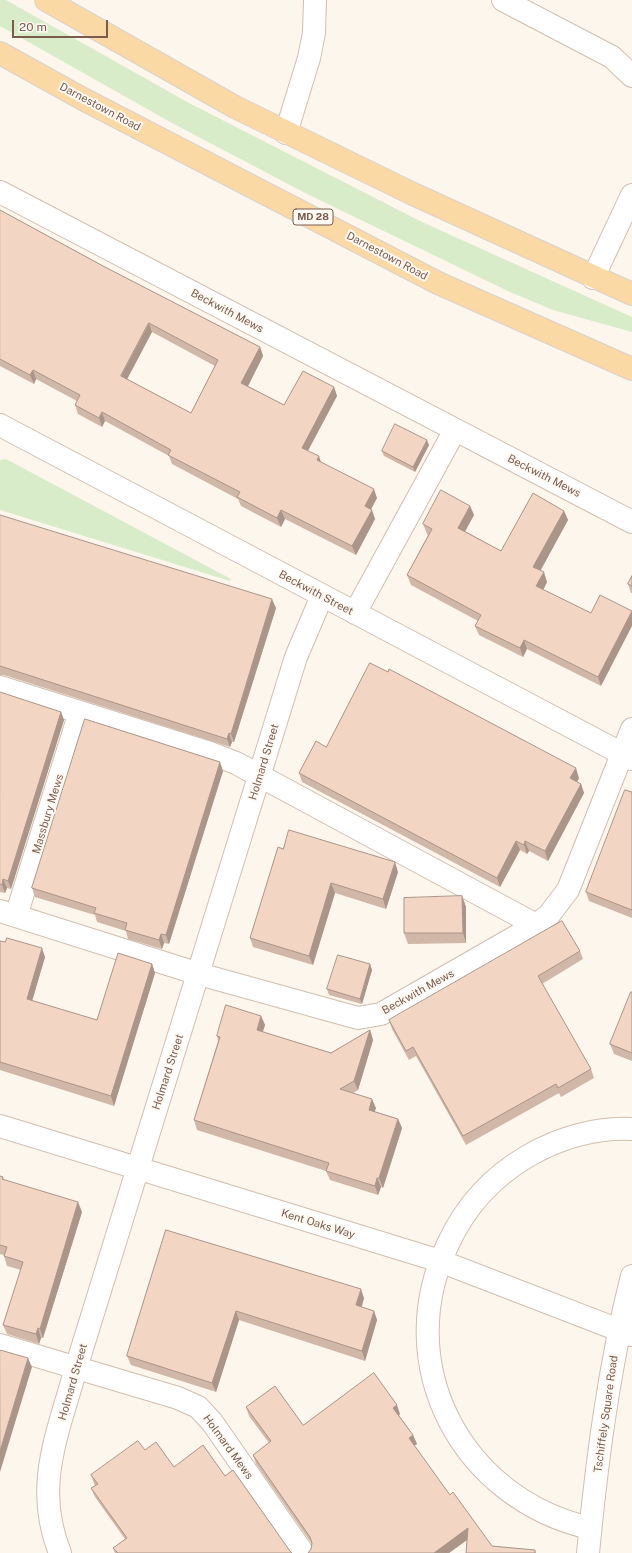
<!DOCTYPE html>
<html>
<head>
<meta charset="utf-8">
<style>
	body { margin:0 }
	#map { position:relative; width:632px; height:1553px; overflow:hidden; background:#fdf6ec; font-family:"Public Sans",sans-serif }
	canvas { display:block }
	.scale { position:absolute; left:12px; top:20px; width:96px; height:18px; box-sizing:border-box; border:2px solid #7a5c4d; border-top:0; padding-left:5px; font-size:12px; line-height:14px; white-space:nowrap; color:#7a5c4d; -webkit-text-stroke:3px #fffaf3; paint-order:stroke }
</style>
</head>
<body>
<div id="map">
<canvas width="632" height="1553"></canvas>
<div class="scale">20 m</div>
</div>
<script>
const ctx = document.querySelector('canvas').getContext('2d');
ctx.lineJoin = 'round';
function fillPath(path, color) {
  ctx.fillStyle = color;
  ctx.fill(path, 'evenodd');
}
function trace(path, color, width, dash) {
  ctx.strokeStyle = color;
  ctx.lineWidth = width;
  ctx.lineCap = dash ? 'butt' : 'round';
  ctx.setLineDash(dash || []);
  ctx.stroke(path);
}
function drawText(font, color, halo, rows, align = 'center') {
  ctx.font = font + ' "Public Sans",sans-serif';
  ctx.lineWidth = 4;
  ctx.setLineDash([]);
  ctx.textBaseline = 'middle';
  ctx.strokeStyle = halo;
  ctx.fillStyle = color;
  for (const [text, x, y, turn = 0] of rows) {
    ctx.save();
    ctx.translate(x, y);
    ctx.rotate((+turn || 0) * Math.PI / 180);
    ctx.textAlign = isNaN(turn) ? turn : align;
    if (halo) ctx.strokeText(text, 0, 0);
    ctx.fillText(text, 0, 0);
    ctx.restore();
  }
}
fillPath(new Path2D(`
	M0 0H6L189 103 422 222 632 317V332L553 310 510 292 307 194 172 123 0 26Z
	M6 459 231 579 230 581 0 510V460Z`), '#d8ecc9');
const minor = new Path2D(`
	M503 0 612 57 632 76
	M286 133 309 58 314 33 315 0
	M0 192 632 522
	M593 278 632 195
	M0 425 632 759
	M355 613 455 430
	M0 687 210 753 236 763 536 925
	M0 911 199 974 347 1015 358 1018 381 1014 536 925 549 915 568 890 632 729
	M16 916 80 712
	M0 1126 440 1261 632 1335
	M0 1345 178 1398 198 1407 212 1422 303 1553
	M590 1528C462 1499 390 1365 448 1244 465 1207 492 1177 528 1156 559 1138 596 1127 632 1129
	M60 1553C33 1486 58 1434 76 1368L296 657 322 596
	M588 1553C597 1460 609 1367 632 1276`);
const major = new Path2D(`
	M46 0 235 107 411 193 632 294
	M0 53 83 99 438 283 632 369`);
trace(minor, '#d1beb0', 24);
trace(major, '#dad1cd', 24);
trace(minor, '#fff', 22);
trace(major, '#fbd9a5', 22);
fillPath(new Path2D(`
	M0 210 103 266 260 347 263 356 248 386 284 405 334 387 337 396 308 451 321 462 377 498 371 509 375 519 356 555 285 519 281 527 241 506 238 499 172 464 169 456 105 421 102 427 78 414 75 405 77 401 36 379 34 384 0 366ZM152 332 215 366 191 413 127 379Z
	M429 445 415 472 384 456 382 451Z
	M470 506 474 515 465 531 501 551 564 511 568 520 540 571 547 582 543 590 591 613 601 686 527 649 523 657 479 635 475 626 478 621 411 585 407 575 428 535 427 534 423 524Z
	M0 515 276 608 234 742H232L230 747 4 675H0Z
	M632 576V593H631L628 584Z
	M0 692 64 720 11 889 7 888 5 893 0 892Z
	M326 747 579 778 577 782 581 784 584 793 548 861 529 851 527 854 520 850 500 887 302 782 299 773Z
	M223 771 169 944 164 943 162 949 128 939 126 931 97 922 95 915 35 897 32 888Z
	M632 792V918L589 901 586 892Z
	M283 849 398 872 386 909 335 893 313 965 253 947 250 938Z
	M462 896 466 907V943L408 944 404 933Z
	M0 941 45 957 32 1001 97 1020 152 964 155 973 114 1106 0 1070Z
	M580 951 583 959 542 984 591 1069 594 1078 561 1097 559 1093 466 1145 416 1056 409 1060 392 1029 389 1020Z
	M370 964 372 970 362 1004 329 995 327 989Z
	M632 992V1061L614 1054 610 1044Z
	M261 1016 265 1025 263 1032 331 1053 370 1030 373 1040 358 1090 353 1093 376 1108 374 1111 398 1119 402 1128 383 1188 381 1187 378 1195 330 1180 326 1171 197 1130 194 1120 218 1041 217 1036Z
	M0 1176 3 1177 4 1180 82 1212 43 1338H41L39 1344 7 1334 3 1325 21 1270 7 1266 4 1256V1255L0 1254Z
	M166 1230 364 1298 362 1307 374 1311 377 1320 365 1361 239 1320 216 1392 131 1365 127 1356Z
	M246 1407 303 1425 400 1414 399 1415 413 1435 417 1444 414 1446 450 1495 492 1546 535 1550 536 1553H466L467 1540 449 1553H308L311 1549 312 1544 256 1464 253 1455 269 1443 249 1416Z
	M145 1450 174 1467 225 1476 292 1553H115L113 1548 125 1539 95 1497 91 1488 95 1486 91 1475Z`), '#d1b7a8');
fillPath(new Path2D(`
	M149 323 152 332 124 385 121 376Z
	M260 347 263 356 245 392 241 383Z
	M33 370 36 379 34 384 30 375Z
	M334 387 337 396 305 456 302 448Z
	M102 412 105 421 102 427 99 418Z
	M427 440 429 445 415 472 413 467Z
	M319 456 322 465 317 460Z
	M374 489 377 498 368 515 365 506Z
	M470 506 474 515 462 537 458 528Z
	M281 510 285 519 281 527 277 518Z
	M372 510 375 519 356 555 352 546Z
	M564 511 568 520 537 577 533 567Z
	M544 572 547 582 540 596 536 586Z
	M272 599 276 608 234 742 231 734Z
	M632 611V626L601 686 598 677Z
	M524 640 527 649 523 657 520 648Z
	M61 712 64 720 11 889 8 881Z
	M229 733 232 742 230 747 227 739Z
	M220 762 223 771 169 944 166 935Z
	M576 768 579 778 574 788 570 778Z
	M581 784 584 793 548 861 545 851Z
	M516 841 520 850 500 887 497 878Z
	M525 841 529 851 527 854 524 845Z
	M395 862 398 872 386 909 383 899Z
	M3 879 7 888 5 893 2 885Z
	M331 883 335 893 313 965 309 956Z
	M462 896 466 907V943L463 933Z
	M161 934 164 943 162 949 159 940Z
	M42 948 45 957 30 1008 27 999Z
	M152 964 155 973 114 1106 111 1096Z
	M370 964 372 970 362 1004 360 999Z
	M261 1016 265 1025 260 1039 257 1030Z
	M370 1030 373 1040 358 1090 354 1081Z
	M372 1099 376 1108 372 1119 369 1110Z
	M398 1119 402 1128 383 1188 379 1178Z
	M377 1178 381 1187 378 1195 375 1186Z
	M78 1202 82 1212 43 1338 40 1329Z
	M361 1289 364 1298 359 1315 356 1305Z
	M236 1311 239 1320 216 1392 212 1383Z
	M374 1311 377 1320 365 1361 362 1351Z
	M38 1328 41 1338 39 1344 36 1334Z
	M28 1358 32 1367 0 1472V1451Z
	M397 1405 400 1414 397 1417 393 1408Z
	M413 1435 417 1444 412 1447 409 1438Z
	M468 1528 471 1537 449 1553H434Z`), '#aa9588');
const building = new Path2D(`
	M0 210 103 266 260 347 241 383 284 405 303 371 334 387 302 448 319 456 317 460 374 489 365 506 372 510 352 546 281 510 277 518 237 497 240 492 168 455 171 450 102 412 99 418 75 405 80 395 33 370 30 375 0 359ZM149 323 218 360 191 413 121 376Z
	M395 424 427 440 413 467 382 451Z
	M441 490 470 506 458 528 501 551 533 493 564 511 533 567 544 572 536 586 591 613 600 595 632 611 598 677 524 640 520 648 475 626 481 615 407 575 432 529 423 524Z
	M0 515 272 599 231 734 229 733 227 739 0 666Z
	M632 576V586L628 584Z
	M370 663 388 672 389 669 576 768 570 778 581 784 545 851 525 841 524 845 516 841 497 878 299 773 316 741 326 747Z
	M0 692 61 712 8 881 3 879 2 885 0 884Z
	M85 719 220 762 166 935 161 934 159 940 125 930 127 923 94 913 96 908 32 888Z
	M625 790 632 792V910L586 892Z
	M289 830 395 862 383 899 331 883 309 956 250 938 278 847 283 849Z
	M462 896 463 933H404V898Z
	M562 921 580 951 538 976 591 1069 558 1088 556 1084 463 1136 413 1047 406 1051 389 1020Z
	M7 938 42 948 27 999 97 1020 118 953 152 964 111 1096 0 1062V941L5 942Z
	M338 955 370 964 360 999 327 989Z
	M631 992H632V1053L610 1044Z
	M226 1005 261 1016 257 1030 331 1053 370 1030 354 1081 340 1089 372 1099 369 1110 398 1119 379 1178H377L375 1186 326 1171 329 1163 194 1120 220 1037 217 1036Z
	M0 1176 3 1177 2 1179 78 1202 40 1329 38 1328 36 1334 3 1325 23 1262 4 1256 7 1247 0 1245Z
	M166 1230 361 1289 356 1305 374 1311 362 1351 236 1311 212 1383 127 1356Z
	M0 1350 28 1358 0 1451Z
	M374 1373 397 1405 393 1408 413 1435 409 1438 450 1495 453 1492 492 1546 535 1550V1553H466L468 1528 434 1553H308L311 1549 312 1543 310 1537 253 1455 271 1441 246 1407 275 1386 303 1425Z
	M138 1441 145 1450 156 1442 174 1467 203 1445 225 1476 233 1470 290 1551 292 1553H118L113 1548 127 1538 91 1488 98 1484 91 1475Z`);
fillPath(building, '#f3d5c3');
trace(building, '#aa9588', 1);
for (const [x, y, w] of [
	[313,217,40]
]) {
  const box = new Path2D();
  box.roundRect(x - w / 2, y - 8, w, 16, 3);
  ctx.fillStyle = '#fffaf3';
  ctx.fill(box);
  trace(box, '#7a5c4d', 1);
}
drawText('bold 10px', '#7a5c4d', null, [
	["MD 28",313,217]
]);
drawText('11px', '#7a5c4d', '#fffaf3', [
	["Darnestown Road",100,107,28],
	["Darnestown Road",387,256,28],
	["Beckwith Mews",227,311,28],
	["Beckwith Mews",544,476,27],
	["Beckwith Street",316,593,28],
	["Holmard Street",264,762,-73],
	["Massbury Mews",48,814,-73],
	["Beckwith Mews",418,992,-29],
	["Holmard Street",168,1072,-72],
	["Kent Oaks Way",318,1224,17],
	["Holmard Street",73,1382,-74],
	["Tschiffely Square Road",606,1414,-82],
	["Holmard Mews",228,1447,54]
]);
</script>
</body>
</html>
